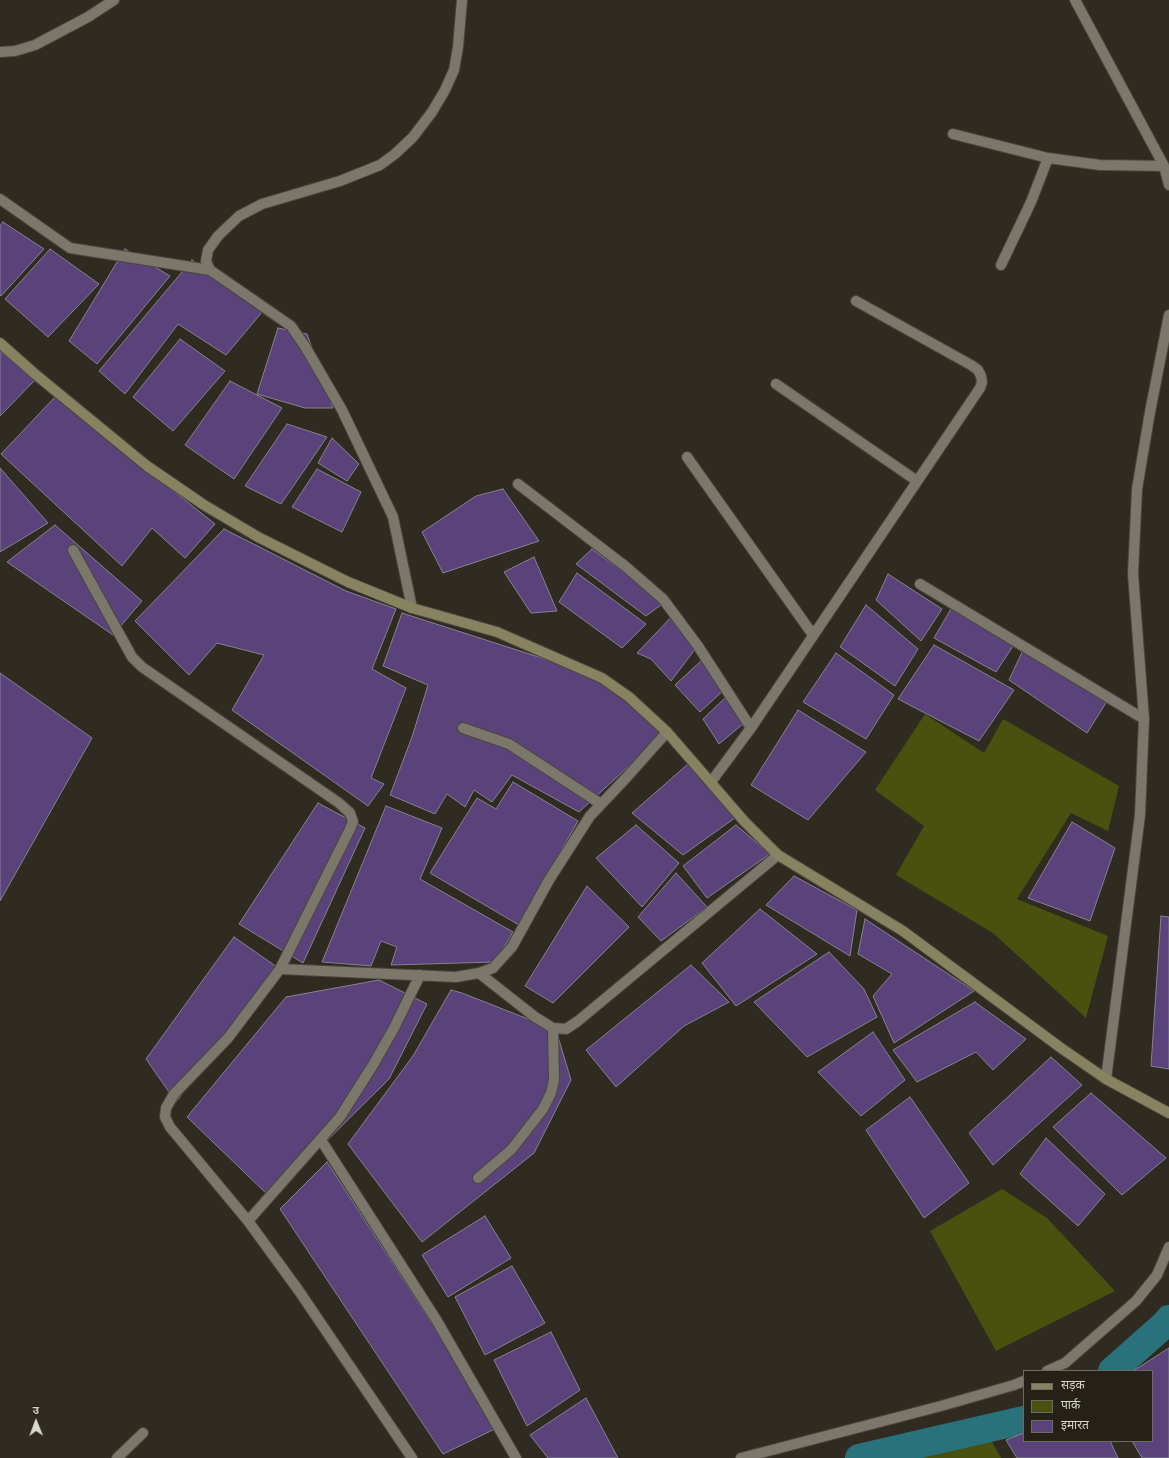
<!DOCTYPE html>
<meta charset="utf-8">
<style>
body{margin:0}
#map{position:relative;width:1169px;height:1458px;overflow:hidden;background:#302b21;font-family:"Asap Condensed","Noto Sans Devanagari",sans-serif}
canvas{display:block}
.legend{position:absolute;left:1023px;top:1370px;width:130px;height:72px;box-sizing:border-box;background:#262118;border:1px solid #6e6961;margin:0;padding:5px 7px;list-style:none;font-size:12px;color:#d9d6cf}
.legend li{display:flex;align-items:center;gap:8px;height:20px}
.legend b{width:20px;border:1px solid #6e6961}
.north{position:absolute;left:16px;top:1402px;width:40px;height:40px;-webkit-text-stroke:3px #262118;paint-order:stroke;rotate:359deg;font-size:11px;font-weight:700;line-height:16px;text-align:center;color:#d9d6cf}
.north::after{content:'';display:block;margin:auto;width:14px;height:18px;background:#d9d6cf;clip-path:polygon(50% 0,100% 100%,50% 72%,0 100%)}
</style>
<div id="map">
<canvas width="1169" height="1458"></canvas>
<ul class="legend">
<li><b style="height:5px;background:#878361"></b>सड़क</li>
<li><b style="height:11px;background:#48510e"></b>पार्क</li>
<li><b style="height:11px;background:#5a437a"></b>इमारत</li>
</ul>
<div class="north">उ</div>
</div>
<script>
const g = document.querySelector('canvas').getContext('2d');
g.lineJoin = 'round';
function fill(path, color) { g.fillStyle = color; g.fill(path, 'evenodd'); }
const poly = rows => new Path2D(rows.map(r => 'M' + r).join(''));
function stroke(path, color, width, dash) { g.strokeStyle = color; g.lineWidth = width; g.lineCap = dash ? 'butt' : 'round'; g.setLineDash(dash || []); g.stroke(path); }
fill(poly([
 [925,714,984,753,1003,719,1119,786,1108,831,1071,813,1017,899,1108,936,1086,1018,993,933,896,875,924,826,875,790],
 [1002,1189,1047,1218,1115,1291,996,1351,930,1231],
 [991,1440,1001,1458,921,1458]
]), '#48510e');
stroke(poly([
 [1112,1371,1165,1324,1169,1319],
 [859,1458,1024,1420]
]), '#29727b', 28);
const building = poly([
 [3,222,44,249,1,296,0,295,0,226,3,222],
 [50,249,99,284,48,337,5,299,50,249],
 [125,249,170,276,97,364,69,341,125,249],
 [192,260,263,311,226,355,178,324,125,394,99,371,192,260],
 [278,328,307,334,333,408,305,408,257,394,278,328],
 [180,339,225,371,173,431,133,397,180,339],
 [0,351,35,380,0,416,0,351],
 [230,381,282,408,234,479,185,445,230,381],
 [55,397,215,524,185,558,152,528,122,566,1,454,55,397],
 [287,424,327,437,281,504,245,486,287,424],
 [332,438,359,464,347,481,318,463,332,438],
 [0,468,48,523,0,552,0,468],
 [317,469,361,492,342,532,292,507,317,469],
 [503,489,539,541,443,573,422,532,476,496,503,489],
 [55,525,142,601,113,635,7,562,55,525],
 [224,529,346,591,396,609,372,669,406,688,371,778,384,784,368,806,232,710,264,655,217,643,189,675,135,621,224,529],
 [592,549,665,602,646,616,576,564,592,549],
 [534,557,557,611,531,613,504,572,534,557],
 [577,573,646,624,622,648,559,602,577,573],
 [888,574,942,609,921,641,876,600,888,574],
 [866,605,918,649,895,686,840,647,866,605],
 [951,609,1013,646,996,672,934,638,951,609],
 [677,611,696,648,671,681,651,659,637,653,677,611],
 [402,613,579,670,631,695,668,730,579,812,512,775,492,802,474,790,465,807,447,794,435,814,390,795,412,737,428,685,383,666,402,613],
 [934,645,1014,690,979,741,898,699,934,645],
 [1024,648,1109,698,1087,733,1009,680,1024,648],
 [836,653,894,695,866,739,803,702,836,653],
 [703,659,725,689,700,712,675,685,703,659],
 [0,673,92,738,0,901,0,673],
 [726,697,743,724,719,744,703,719,726,697],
 [798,710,866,752,808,820,751,785,798,710],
 [688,764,739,815,683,855,632,813,688,764],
 [513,782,578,821,519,925,430,873,477,798,496,809,513,782],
 [318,803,365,828,303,963,239,924,318,803],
 [386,806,442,828,420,879,513,932,495,962,391,965,397,947,381,941,371,966,322,962,386,806],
 [1072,822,1115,848,1090,921,1028,898,1072,822],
 [636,825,679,863,642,907,596,858,636,825],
 [736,825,770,854,707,898,683,866,736,825],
 [676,873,707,907,661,941,638,917,676,873],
 [794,876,857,910,850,956,766,905,794,876],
 [587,886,629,927,553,1003,525,986,587,886],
 [760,909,817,954,736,1006,702,963,760,909],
 [1161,916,1169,917,1169,1069,1151,1066,1161,916],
 [865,919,974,991,894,1043,873,996,892,974,858,954,865,919],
 [234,937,277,967,176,1102,146,1059,234,937],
 [829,952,864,989,877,1017,807,1057,754,1002,829,952],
 [691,965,729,1002,684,1026,616,1087,586,1050,691,965],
 [379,980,427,1004,389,1079,270,1197,187,1117,286,997,379,980],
 [451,990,462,993,556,1030,571,1080,534,1153,422,1242,348,1144,413,1056,451,990],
 [975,1002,1026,1039,993,1070,976,1052,917,1082,893,1050,975,1002],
 [873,1032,905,1080,861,1116,818,1072,873,1032],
 [1051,1057,1082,1085,993,1165,969,1133,1051,1057],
 [1091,1093,1166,1158,1122,1195,1053,1127,1091,1093],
 [910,1097,969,1183,924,1218,866,1130,910,1097],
 [1046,1138,1105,1194,1078,1226,1020,1174,1046,1138],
 [327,1162,499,1427,443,1454,280,1209,327,1162],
 [485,1216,511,1258,448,1297,422,1255,485,1216],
 [512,1266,545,1323,485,1355,455,1297,512,1266],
 [551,1332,580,1390,527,1426,494,1360,551,1332],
 [1169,1348,1169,1458,1142,1458,1132,1441,1152,1441,1152,1371,1133,1371,1169,1348],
 [586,1398,618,1458,548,1458,530,1435,586,1398],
 [1024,1433,1024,1441,1110,1441,1118,1458,1017,1458,1006,1440,1024,1433]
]);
fill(building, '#5a437a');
stroke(building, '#86828e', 1);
const lane = poly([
 [117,1458,143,1433]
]);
const street = poly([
 [1075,0,1164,166,1169,185],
 [0,52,15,51,35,45,88,17,114,0],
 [953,134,1048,158,1100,165,1164,166],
 [0,199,70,248,210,270],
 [1001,265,1031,202,1048,158],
 [776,384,917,481],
 [687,457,813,635],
 [518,484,625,566,663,599,698,646,751,728,711,782],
 [73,550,132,657,142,667,339,803,350,813,353,822,349,831,280,969,228,1038,174,1094,166,1108,165,1117,170,1127,248,1221,299,1291,412,1458],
 [920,584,1144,719],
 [412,608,393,517,342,410,306,348,291,326,210,270,206,261,208,250,218,236,239,216,262,204,340,181,380,165,395,154,413,137,432,112,445,90,454,70,458,47,462,0],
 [463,728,509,744,601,804],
 [751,728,980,388,982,382,981,376,978,370,971,365,856,301],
 [280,969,456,977,479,973,493,968,512,947,549,880,590,816,626,778,667,732],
 [479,973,535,1017,553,1028,566,1029,578,1021,778,855],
 [1106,1079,1140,815,1144,719,1133,574,1137,489,1150,412,1169,315],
 [321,1140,437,1321,516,1458],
 [478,1178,511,1150,543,1109,551,1093,554,1080,553,1028],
 [248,1221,340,1117,373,1065,394,1028,420,975],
 [1047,1371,1065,1363,1136,1301,1157,1275,1169,1247],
 [741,1458,941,1406,1014,1385,1024,1381]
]);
const secondary = poly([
 [0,343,35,374,147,466,204,505,258,537,348,582,412,608,497,632,602,678,629,697,667,732,744,821,778,855,903,931,1061,1048,1106,1079,1169,1113]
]);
stroke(lane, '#4a463d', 12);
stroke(street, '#4a463d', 12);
stroke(secondary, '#4a463d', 12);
stroke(lane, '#7c776b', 10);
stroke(street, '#7c776b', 10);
stroke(secondary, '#878361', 10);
</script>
